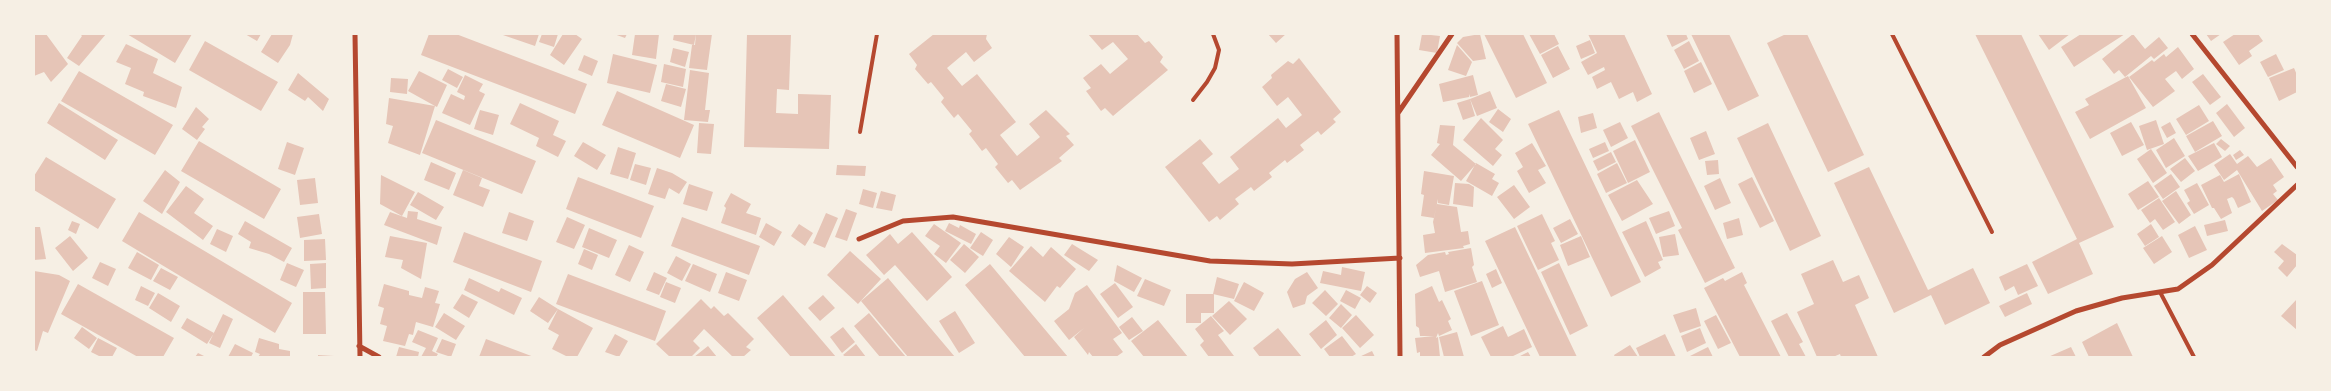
<!DOCTYPE html>
<style>
body{margin:0}
#map{position:relative;width:2331px;height:391px;overflow:hidden;background:#f6efe4;font-family:"Times New Roman",serif}
canvas{display:block}
.frame{position:absolute;inset:0;border:35px solid #f6efe4;pointer-events:none}
</style>
<div id="map">
<canvas width="2331" height="391"></canvas>
<div class="frame"></div>
</div>
<script>
const g = document.querySelector('canvas').getContext('2d');
g.lineJoin = 'round';
function fill(path, color) { g.fillStyle = color; g.fill(path, 'evenodd'); }
const poly = rows => new Path2D(rows.map(r => 'M' + r).join(''));
function stroke(path, color, width, dash) { g.strokeStyle = color; g.lineWidth = width; g.lineCap = dash ? 'butt' : 'round'; g.setLineDash(dash || []); g.stroke(path); }
fill(poly([
 [34,34,46,34,68,64,51,82,44,72,34,76],
 [80,34,106,34,79,66,67,58,82,36],
 [127,34,192,34,175,63],
 [245,34,261,34,257,41],
 [272,34,293,34,290,45,278,63,261,52],
 [429,34,456,34,587,84,575,114,421,55],
 [500,34,539,34,535,46],
 [542,34,558,34,554,47,539,42],
 [563,34,575,34,582,39,564,65,550,55],
 [614,34,627,34,625,38],
 [635,34,659,34,656,59,632,55],
 [674,34,696,34,694,45,673,40],
 [696,34,712,34,707,70,689,68,692,45,695,45],
 [747,34,791,34,789,90,777,89,776,113,798,114,798,94,831,95,829,149,744,147],
 [934,34,987,34,986,39,992,48,974,62,966,52,947,68,962,86,977,74,1016,122,1000,135,1017,156,1040,137,1029,124,1046,110,1070,134,1066,136,1074,145,1059,158,1062,161,1020,190,1012,180,1008,183,995,167,998,164,986,148,982,151,969,134,972,131,958,114,954,118,941,102,944,98,931,82,928,84,915,69,917,65,909,54],
 [1088,34,1137,34,1145,43,1149,41,1163,57,1160,62,1168,70,1113,116,1105,108,1101,111,1086,91,1091,88,1083,78,1101,64,1110,74,1128,59,1113,42,1102,50],
 [1268,34,1286,34,1276,43],
 [1422,34,1440,36,1437,53,1419,50],
 [1480,34,1486,59,1473,61,1457,43,1463,37],
 [1484,34,1523,34,1547,83,1516,98],
 [1529,34,1554,34,1559,44,1540,54],
 [1588,34,1624,34,1652,94,1637,102,1633,92,1619,99,1611,82,1597,89,1592,77,1605,70,1604,67,1588,75,1581,62,1597,53],
 [1666,34,1686,34,1688,39,1672,47],
 [1691,34,1729,34,1759,96,1728,111],
 [1786,34,1807,34,1864,155,1828,172,1767,43],
 [1975,34,2021,34,2114,227,2079,243,2093,274,2048,294,2032,262,2077,239],
 [2038,34,2070,34,2049,50],
 [2081,34,2125,34,2074,67,2061,47],
 [2133,34,2145,49,2159,37,2168,48,2154,59,2151,56,2125,77,2119,70,2114,74,2102,59],
 [2206,34,2221,34,2211,41],
 [2235,34,2258,34,2263,41,2249,51,2252,56,2239,65,2223,42],
 [1590,40,1595,53,1581,59,1576,46],
 [205,41,278,82,261,111,189,70],
 [1689,41,1699,61,1684,69,1674,50],
 [126,44,158,59,153,73,182,87,176,108,143,96,144,92,125,84,131,68,116,62],
 [1457,45,1472,62,1466,76,1448,70],
 [1558,46,1570,69,1553,78,1541,55],
 [2178,47,2194,69,2182,79,2176,71,2165,79,2175,91,2153,107,2129,77,2152,60,2154,62,2164,54,2166,57],
 [673,48,689,52,685,67,670,62],
 [613,54,657,65,650,93,607,83],
 [2276,54,2284,70,2268,77,2260,62],
 [584,55,598,61,592,76,578,70],
 [1299,58,1341,112,1333,119,1336,122,1321,135,1318,131,1300,145,1304,150,1287,163,1285,160,1269,173,1272,177,1254,191,1251,187,1235,199,1239,204,1220,220,1217,216,1209,222,1165,167,1200,139,1213,154,1202,163,1219,184,1239,169,1230,157,1278,118,1286,128,1302,115,1288,97,1277,106,1262,87,1272,78,1271,75,1288,61,1293,64],
 [1701,62,1712,84,1694,93,1684,71],
 [664,64,686,69,683,87,661,82],
 [2294,68,2297,75,2297,92,2279,101,2269,78],
 [448,69,463,77,457,88,442,80],
 [690,70,709,73,705,110,710,110,708,122,684,120],
 [79,71,173,125,155,155,61,101],
 [419,71,447,85,437,107,435,106,420,155,388,143,393,126,386,124,389,98,435,106,408,91],
 [298,73,329,99,323,111,308,97,305,101,288,90],
 [2203,74,2221,97,2210,105,2192,82],
 [465,75,483,84,479,91,485,94,470,125,442,113,451,94,464,100,465,96,457,92],
 [1473,75,1478,95,1470,97,1469,94,1469,97,1443,102,1439,84],
 [2128,76,2146,108,2090,139,2075,112,2089,105,2085,99],
 [391,78,408,79,407,94,390,92],
 [666,84,686,89,681,107,661,101],
 [617,91,694,125,680,158,602,125],
 [1490,91,1497,108,1477,116,1470,99],
 [1470,99,1475,116,1463,120,1457,103],
 [59,103,118,140,105,160,47,123],
 [520,103,559,121,553,135,566,141,558,157,536,146,539,138,510,124],
 [2227,104,2245,128,2234,137,2216,113],
 [2199,105,2209,121,2186,135,2176,119],
 [196,107,209,119,202,127,205,129,197,140,182,129],
 [1498,109,1511,119,1503,132,1489,122],
 [480,110,499,115,493,135,474,129],
 [1559,110,1641,282,1611,297,1528,124],
 [1659,112,1735,268,1705,283,1678,230,1682,228,1631,126],
 [1593,113,1597,128,1581,133,1578,117],
 [1481,118,1503,140,1495,149,1502,155,1493,166,1463,140],
 [436,120,536,161,522,194,422,153],
 [2156,120,2164,144,2147,150,2139,126],
 [2213,121,2222,136,2195,152,2186,136],
 [1620,122,1628,138,1611,147,1603,130],
 [2131,122,2144,145,2122,156,2110,133],
 [2170,122,2176,133,2167,138,2161,127],
 [699,123,714,124,711,154,697,153],
 [1768,123,1821,236,1790,251,1737,138],
 [1440,125,1455,126,1453,145,1476,164,1461,181,1431,155,1440,144,1437,143],
 [1706,131,1715,154,1699,160,1690,138],
 [2174,138,2185,156,2166,168,2156,150],
 [2221,139,2230,146,2225,151,2216,144],
 [1635,140,1650,172,1628,183,1613,151],
 [199,141,281,189,264,219,181,171],
 [287,142,304,148,295,175,278,169],
 [583,142,606,155,597,170,574,156],
 [1605,142,1609,151,1593,158,1589,149],
 [1532,143,1546,166,1538,170,1546,183,1529,193,1517,171,1523,167,1515,153],
 [2214,143,2222,157,2198,171,2188,156],
 [618,147,636,153,628,179,610,174],
 [2151,149,2167,173,2153,183,2137,159],
 [2240,150,2244,155,2236,160,2233,155],
 [1611,152,1616,162,1598,171,1593,161],
 [2230,154,2237,164,2248,156,2257,167,2271,158,2284,177,2273,185,2277,191,2273,194,2278,200,2262,211,2237,170,2224,180,2214,165],
 [46,157,116,199,98,229,34,190,34,176],
 [2185,158,2195,171,2181,182,2170,169],
 [1718,160,1719,174,1707,175,1705,161],
 [431,162,456,173,449,190,424,180],
 [1476,163,1495,174,1492,179,1499,183,1492,196,1466,181],
 [1617,163,1627,183,1606,193,1597,174],
 [635,164,651,168,646,185,630,180],
 [837,165,866,166,865,176,836,175],
 [1869,167,1928,290,1973,268,1990,303,1945,325,1931,295,1894,313,1834,183],
 [657,168,672,173,687,182,679,194,669,188,665,199,648,194],
 [165,170,180,182,162,214,143,201],
 [463,170,482,178,479,186,490,190,483,207,453,195],
 [1424,171,1454,176,1449,205,1438,203,1438,199,1434,218,1421,216,1424,195,1421,194],
 [2171,174,2180,187,2163,199,2154,186],
 [2239,174,2251,202,2238,208,2234,199,2232,197,2227,199,2232,213,2221,219,2214,208,2212,208,2201,185,2220,175,2224,182],
 [381,175,415,192,402,216,380,204],
 [578,177,654,206,641,238,566,209],
 [1752,177,1774,221,1760,228,1738,184],
 [315,178,318,203,300,205,297,180],
 [1720,178,1731,203,1715,210,1704,186],
 [1637,180,1653,204,1622,221,1608,195],
 [2148,181,2159,197,2138,210,2128,194],
 [1455,183,1469,184,1474,187,1473,207,1453,204],
 [2197,183,2209,205,2194,214,2187,203,2190,201,2184,190],
 [689,184,713,192,707,211,683,204],
 [1514,185,1530,207,1514,219,1497,197],
 [186,186,204,199,194,213,213,226,203,240,166,212],
 [863,189,877,193,873,208,859,204],
 [881,191,896,195,892,211,876,208],
 [2176,191,2191,215,2179,224,2162,201],
 [418,192,444,207,436,220,410,205],
 [731,193,751,204,746,213,761,218,756,235,721,223,726,208,724,206],
 [2159,198,2175,222,2163,230,2155,219,2150,223,2141,210],
 [1437,204,1457,207,1461,232,1468,231,1470,244,1463,246,1464,248,1425,253,1423,235,1435,233,1433,222],
 [846,209,857,213,847,241,835,237],
 [408,211,418,212,417,219,442,227,437,245,384,225,390,212,407,218],
 [1669,211,1675,226,1656,234,1649,218],
 [139,212,292,303,275,333,122,241],
 [509,212,534,221,527,241,502,233],
 [826,213,838,218,825,248,813,243],
 [319,214,322,234,300,238,297,217],
 [1542,214,1555,241,1551,243,1559,260,1538,270,1517,226],
 [567,217,585,225,574,249,556,242],
 [682,217,760,246,749,275,671,246],
 [1739,218,1743,235,1727,239,1723,223],
 [1570,219,1578,234,1561,243,1553,228],
 [2225,220,2228,231,2207,236,2204,225],
 [72,221,80,224,76,234,68,230],
 [245,221,292,248,284,262,269,254,249,248,251,242,238,234],
 [1646,221,1663,260,1658,262,1661,268,1645,277,1622,232],
 [766,223,782,232,774,246,759,237],
 [949,223,959,228,960,225,976,234,971,244,945,231],
 [799,224,813,233,805,246,791,236],
 [934,224,961,243,946,263,934,254,940,246,925,236],
 [2151,224,2159,237,2145,246,2137,234],
 [2195,226,2207,250,2189,258,2178,235],
 [34,227,40,227,46,259,34,260],
 [1515,227,1577,357,1540,357,1485,241],
 [589,228,617,240,609,258,582,247],
 [217,229,233,236,226,252,210,244],
 [464,232,542,261,531,292,453,262],
 [912,232,952,277,927,301,895,265,884,275,866,255,890,234,898,244],
 [981,232,993,240,983,256,970,248],
 [1675,234,1679,255,1663,257,1659,237],
 [70,236,88,258,73,271,55,248],
 [390,236,427,243,421,279,401,268,403,260,385,257],
 [1581,236,1590,257,1568,266,1560,245],
 [2162,236,2172,252,2154,264,2143,248],
 [1009,237,1024,247,1011,267,996,254],
 [325,239,326,260,304,261,304,240],
 [964,244,979,257,965,273,950,260],
 [1072,244,1098,260,1089,271,1064,255],
 [2282,244,2297,255,2297,265,2287,277,2278,268,2284,261,2274,252],
 [629,245,644,252,630,282,615,275],
 [1031,246,1043,257,1051,247,1076,269,1060,288,1057,286,1045,302,1009,271],
 [1471,248,1474,265,1472,267,1477,282,1445,292,1439,271,1420,277,1416,265,1428,255,1445,252,1446,255,1449,254,1448,252],
 [584,249,598,255,592,270,578,264],
 [850,251,881,279,858,304,827,275],
 [137,252,159,265,151,280,128,268],
 [676,256,691,264,682,281,667,273],
 [1833,260,1843,282,1859,275,1869,298,1855,305,1878,357,1841,357,1840,354,1833,357,1817,357,1797,312,1814,304,1801,274],
 [100,262,116,269,108,286,92,278],
 [287,263,304,270,296,287,280,280],
 [326,263,326,288,311,289,310,264],
 [1559,263,1588,326,1570,335,1541,272],
 [693,264,717,274,710,292,685,281],
 [990,264,1068,357,1025,357,965,285],
 [2027,264,2038,286,2018,295,2014,286,2005,291,1999,277],
 [1117,265,1142,278,1134,292,1114,281],
 [1342,267,1365,272,1361,291,1320,283,1323,271,1341,275],
 [161,268,178,277,170,290,153,281],
 [1496,269,1502,283,1492,288,1486,274],
 [34,271,59,275,70,281,48,333,43,331,37,351,34,350],
 [654,272,667,278,659,295,646,290],
 [726,272,747,280,739,301,718,293],
 [1307,272,1318,288,1307,296,1305,304,1293,308,1287,292,1295,279],
 [1742,272,1747,283,1744,285,1781,357,1740,357,1704,288,1723,278,1725,281],
 [568,274,666,311,655,341,556,304],
 [1217,277,1239,284,1234,299,1213,294],
 [469,278,499,292,501,288,522,298,514,315,464,290],
 [888,278,955,357,908,357,861,301],
 [1145,279,1171,290,1164,306,1137,296],
 [1482,281,1499,325,1471,336,1454,291],
 [666,282,681,288,675,303,660,297],
 [1244,282,1264,293,1254,311,1234,301],
 [1115,283,1133,307,1118,318,1100,294],
 [78,284,174,338,163,357,138,357,61,314],
 [384,284,409,291,409,295,422,298,425,287,439,291,435,303,440,304,433,327,416,322,413,335,409,334,405,346,383,341,387,326,380,324,384,308,378,306],
 [1087,285,1122,333,1113,339,1123,352,1116,357,1093,357,1089,352,1088,355,1074,337,1084,328,1069,340,1054,321,1069,309,1075,293],
 [141,286,155,293,148,306,135,300],
 [1367,286,1377,293,1370,303,1360,295],
 [1432,286,1439,302,1442,300,1451,319,1448,321,1452,330,1439,336,1438,333,1436,338,1438,337,1440,357,1420,357,1420,352,1417,353,1415,338,1434,336,1420,336,1419,328,1416,326,1415,294],
 [1325,290,1338,304,1326,316,1312,303],
 [1346,290,1361,298,1355,309,1340,301],
 [303,292,325,292,326,334,303,334],
 [158,293,180,306,171,322,149,308],
 [2027,293,2032,304,2005,317,1999,306],
 [462,294,478,302,469,318,453,308],
 [1186,294,1214,294,1214,313,1201,313,1201,323,1186,323],
 [783,295,836,357,791,357,757,318],
 [823,295,835,308,820,321,808,308],
 [539,297,558,309,548,323,530,311],
 [701,299,711,309,714,306,724,316,728,313,754,339,746,347,751,350,743,357,733,357,704,329,693,341,700,348,691,357,670,357,656,344],
 [2297,299,2297,330,2281,316],
 [1229,301,1247,319,1230,335,1212,316],
 [1341,304,1352,315,1341,328,1329,318],
 [1696,308,1701,326,1680,333,1673,315],
 [558,309,593,328,577,357,568,357,552,349,559,335,548,329],
 [955,311,975,343,959,353,939,321],
 [444,313,465,326,456,340,435,327],
 [869,313,906,357,880,357,854,326],
 [1787,313,1803,342,1799,344,1806,357,1789,357,1771,321],
 [223,314,233,319,220,348,209,343],
 [1356,315,1374,335,1360,348,1342,328],
 [1716,315,1731,343,1718,349,1704,321],
 [1211,316,1224,331,1218,335,1234,356,1232,357,1209,357,1200,345,1204,341,1195,329],
 [1132,317,1143,331,1129,340,1119,327],
 [187,318,214,333,207,344,181,328],
 [1158,320,1188,357,1144,357,1131,341],
 [1326,320,1337,335,1321,349,1309,334],
 [2117,323,2133,357,2089,357,2082,342],
 [1503,326,1508,337,1524,329,1532,347,1511,357,1491,357,1481,337],
 [82,327,97,338,89,349,74,338],
 [843,327,855,342,842,353,830,337],
 [1278,328,1302,357,1260,357,1253,348],
 [1700,328,1706,343,1687,352,1681,336],
 [418,330,438,338,432,351,438,354,436,357,421,357,426,348,412,342],
 [1457,332,1464,357,1444,357,1439,337],
 [615,334,628,341,619,357,605,352],
 [1665,334,1676,357,1640,357,1636,348],
 [1342,336,1356,354,1351,357,1330,357,1324,349],
 [98,338,117,348,112,357,101,357,91,352],
 [259,338,279,344,279,349,290,351,290,357,258,357,260,354,255,352],
 [442,339,456,344,451,357,436,352],
 [486,339,534,357,479,357],
 [235,344,253,353,251,357,228,357],
 [856,344,866,357,846,357,843,355],
 [1630,345,1638,357,1615,357,1614,355],
 [708,346,717,357,694,357],
 [399,347,419,352,418,357,396,357],
 [1708,347,1713,357,1688,357],
 [2071,347,2076,357,2048,357],
 [1372,351,1375,357,1359,357],
 [1528,352,1531,357,1518,357],
 [198,353,206,357,195,357],
 [318,355,334,356,334,357,318,357]
]), '#e6c5b7');
stroke(poly([
 [1892,34,1992,232],
 [1193,100,1207,82,1215,68,1219,50,1213,34],
 [860,132,877,34],
 [2160,292,2194,357]
]), '#b5482f', 4);
stroke(poly([
 [355,34,360,357],
 [1397,34,1400,357],
 [2192,34,2297,167],
 [1398,113,1452,34],
 [859,239,903,221,953,217,1210,261,1292,264,1400,258],
 [359,346,379,357],
 [1984,357,2000,345,2076,311,2122,298,2178,289,2212,265,2297,185]
]), '#b5482f', 5);
</script>
